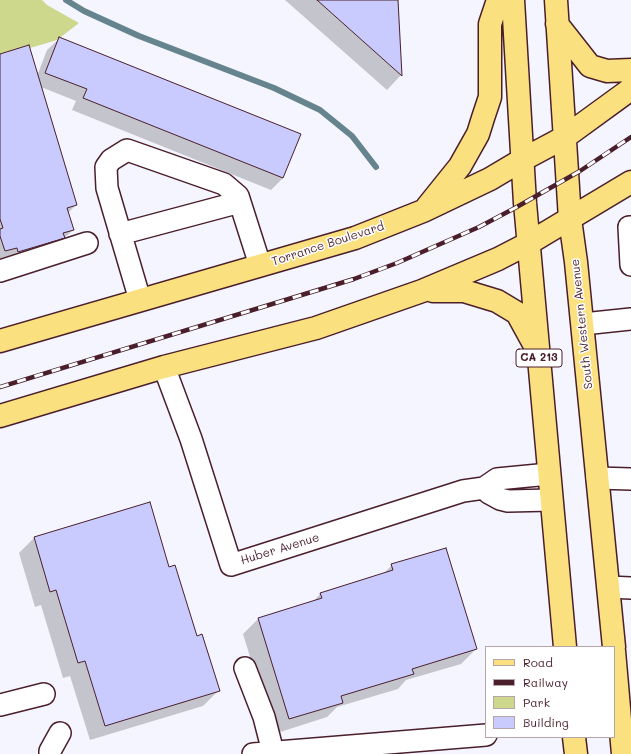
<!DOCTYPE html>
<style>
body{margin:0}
#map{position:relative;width:631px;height:754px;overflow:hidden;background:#f4f5ff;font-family:Mali,sans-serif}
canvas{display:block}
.legend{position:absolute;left:485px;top:646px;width:130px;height:92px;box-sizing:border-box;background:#fff;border:1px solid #b7a5aa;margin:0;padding:5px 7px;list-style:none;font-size:12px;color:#4a1f2b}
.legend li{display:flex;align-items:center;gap:8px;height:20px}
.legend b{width:20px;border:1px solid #b7a5aa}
</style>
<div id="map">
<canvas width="631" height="754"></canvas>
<ul class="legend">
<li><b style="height:5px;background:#fbe080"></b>Road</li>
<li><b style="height:5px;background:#4a1f2b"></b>Railway</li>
<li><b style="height:11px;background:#cdd88c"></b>Park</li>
<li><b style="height:11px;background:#c9cbfe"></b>Building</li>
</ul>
</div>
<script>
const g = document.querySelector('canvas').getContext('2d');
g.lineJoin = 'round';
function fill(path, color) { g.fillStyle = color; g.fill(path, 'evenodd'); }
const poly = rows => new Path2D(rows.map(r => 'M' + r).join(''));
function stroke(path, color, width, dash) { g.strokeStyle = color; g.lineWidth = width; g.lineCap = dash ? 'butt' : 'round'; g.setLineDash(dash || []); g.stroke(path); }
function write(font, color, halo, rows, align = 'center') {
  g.font = font + ' Mali,sans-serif'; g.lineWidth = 3; g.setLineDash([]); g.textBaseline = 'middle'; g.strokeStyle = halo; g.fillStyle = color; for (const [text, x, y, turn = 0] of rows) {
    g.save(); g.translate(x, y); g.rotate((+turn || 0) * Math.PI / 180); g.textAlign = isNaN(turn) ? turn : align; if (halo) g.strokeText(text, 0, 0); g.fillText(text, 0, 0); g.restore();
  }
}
fill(poly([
 [0,0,42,0,47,5,79,23,57,40,0,57]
]), '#cdd88c');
fill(poly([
 [285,0,397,0,401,75,387,90],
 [59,39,283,178,271,190,72,110,76,101,41,87,76,205,68,213,73,230,61,241,0,261,0,55,37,76,47,50],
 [149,503,169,568,218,691,203,706,90,740,70,676,63,678,41,605,35,607,19,553,34,538],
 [392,565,476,649,461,664,406,680,398,689,337,707,327,717,274,734,243,634,258,619,312,603,321,593,382,575]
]), '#0003');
stroke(poly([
 [66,0,84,11,139,36,274,88,320,110,352,136,376,167]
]), '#65848d', 6);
const building = poly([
 [317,0,398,0,402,76,317,0],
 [59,37,301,134,283,178,83,98,87,89,45,73,59,37],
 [29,45,77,205,67,208,74,230,63,233,65,238,18,252,17,248,5,251,0,236,0,229,3,228,0,219,0,54,29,45],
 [150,502,169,567,175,565,197,636,202,634,220,691,105,726,85,661,78,663,56,590,50,592,34,537,150,502],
 [446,548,477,649,412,669,414,674,341,696,343,703,289,719,258,618,322,598,320,593,393,570,391,564,446,548]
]);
fill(building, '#c9cbfe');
stroke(building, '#4a1f2b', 1);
const minor = poly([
 [631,227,629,227,631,265],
 [120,234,240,202],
 [0,271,87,243],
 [140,300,107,188,106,167,111,160,127,150,224,184,238,196,260,265],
 [583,324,631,319],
 [164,367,191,439,231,565,463,491,484,488,497,479,549,474],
 [597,478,631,479],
 [484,488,489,493,500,499,508,501,551,500],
 [608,587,631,588],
 [245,668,264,717,273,752],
 [0,705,44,694],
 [50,754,50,751,60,733],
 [253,754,486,735]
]);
const major = poly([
 [513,0,525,203,565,647],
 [556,0,570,219,576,262,614,647],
 [557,24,590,66,607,71,631,70],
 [427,207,460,166,478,134,483,118,490,97,490,24,498,0],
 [433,291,464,291,497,301,517,313,534,344],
 [0,341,355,238,423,211,490,179,522,160,565,137,631,89],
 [0,416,164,367,316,328,422,291,498,259,529,243,631,182],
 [614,651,623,754],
 [574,737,576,754]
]);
stroke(minor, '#4a1f2b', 24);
stroke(major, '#4a1f2b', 25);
stroke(minor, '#fff', 21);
stroke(major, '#fbe080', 22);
const rail = poly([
 [0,387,354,279,397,263,479,227,515,208,580,171,631,137]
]);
stroke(rail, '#4a1f2b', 4.5);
stroke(rail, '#fff', 3, [9]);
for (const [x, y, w] of [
 [539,358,46]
]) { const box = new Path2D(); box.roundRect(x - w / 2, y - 9, w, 18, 3); g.fillStyle = '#fff'; g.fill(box); stroke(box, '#4a1f2b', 1); }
write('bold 11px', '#4a1f2b', null, [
 ["CA 213",539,358]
]);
write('12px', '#4a1f2b', '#fff', [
 ["Torrance Boulevard",328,244,-18],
 ["South Western Avenue",582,324,-96],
 ["Huber Avenue",280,549,-17]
]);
</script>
